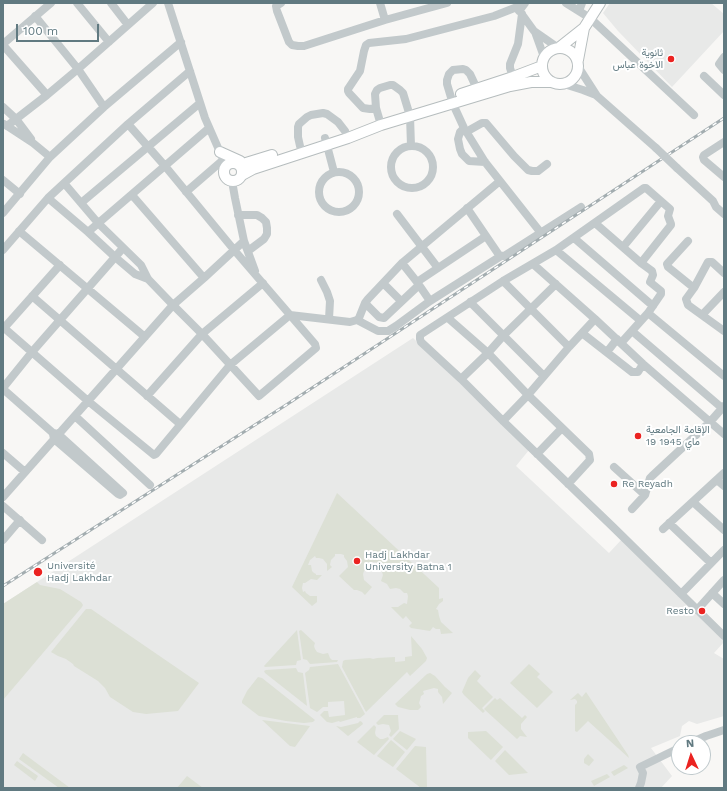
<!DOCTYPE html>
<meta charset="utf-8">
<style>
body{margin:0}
#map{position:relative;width:727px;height:791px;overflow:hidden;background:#f8f7f5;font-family:"Work Sans",sans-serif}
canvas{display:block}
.frame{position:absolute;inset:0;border:4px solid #617a81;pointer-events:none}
.north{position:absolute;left:671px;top:735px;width:40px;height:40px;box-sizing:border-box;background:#fff;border:1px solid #c0cacd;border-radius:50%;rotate:356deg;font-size:11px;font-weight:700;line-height:16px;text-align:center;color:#617a81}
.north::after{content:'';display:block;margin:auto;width:14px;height:18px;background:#eb2321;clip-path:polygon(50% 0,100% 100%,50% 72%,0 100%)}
.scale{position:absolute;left:16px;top:24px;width:83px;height:18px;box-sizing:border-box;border:2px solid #617a81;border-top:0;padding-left:5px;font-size:12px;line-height:14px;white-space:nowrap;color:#617a81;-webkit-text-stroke:3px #fff;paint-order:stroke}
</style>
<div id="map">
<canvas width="727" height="791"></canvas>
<div class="frame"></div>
<div class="north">N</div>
<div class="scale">100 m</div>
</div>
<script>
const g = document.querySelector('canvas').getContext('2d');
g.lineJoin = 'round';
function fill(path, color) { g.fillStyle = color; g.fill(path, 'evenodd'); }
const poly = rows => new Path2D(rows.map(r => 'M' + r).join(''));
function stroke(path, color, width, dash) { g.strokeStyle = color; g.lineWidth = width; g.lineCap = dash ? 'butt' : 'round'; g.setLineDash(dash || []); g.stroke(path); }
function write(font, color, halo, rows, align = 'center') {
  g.font = font + ' "Work Sans",Vazirmatn,sans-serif'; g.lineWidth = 4; g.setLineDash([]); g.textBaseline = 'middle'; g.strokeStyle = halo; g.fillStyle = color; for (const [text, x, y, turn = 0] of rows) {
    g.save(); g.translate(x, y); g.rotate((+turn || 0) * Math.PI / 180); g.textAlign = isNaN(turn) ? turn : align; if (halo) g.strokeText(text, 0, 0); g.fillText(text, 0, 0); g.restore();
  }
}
fill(poly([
 [610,3,711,3,724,14,724,31,672,87,618,31,603,13],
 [413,338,529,450,516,466,609,553,622,539,724,637,724,642,714,653,724,659,724,716,697,724,689,721,682,726,680,736,651,748,672,776,661,788,3,788,3,604]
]), '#e8e9e8');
fill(poly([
 [337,493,439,588,439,599,443,598,443,601,439,604,436,609,438,610,439,616,441,622,453,633,441,634,440,629,436,629,433,627,430,631,411,628,409,626,412,623,406,616,403,619,391,607,398,607,404,603,407,604,408,596,407,593,404,593,400,589,396,588,390,589,387,584,381,581,383,575,382,572,378,567,379,563,375,562,367,563,368,566,364,571,363,574,364,580,372,587,365,595,362,592,357,590,354,590,339,576,348,567,347,561,344,557,344,555,341,554,335,554,335,556,331,560,330,565,332,567,327,571,327,564,323,559,319,558,316,558,315,556,310,560,308,565,311,565,312,571,314,573,316,574,316,575,322,575,317,580,311,579,305,583,303,583,302,588,303,592,305,591,306,593,310,596,317,596,317,602,312,606,292,587],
 [37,582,40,585,60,589,81,602,83,605,82,607,3,700,3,604],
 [86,609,91,609,199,683,178,711,146,714,133,712,110,697,105,688,98,681,74,666,73,664,66,659,58,656,51,652],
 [297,630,301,660,297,661,296,665,265,667,264,666],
 [301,630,315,643,314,646,315,649,317,652,323,654,328,653,330,658,332,660,338,660,337,662,310,664,307,660,303,659,299,631],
 [411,636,422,649,427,658,426,661,410,676,407,672,366,712,342,667,343,661,345,660,370,658,373,659,377,658,395,657,395,662,405,661,405,657,412,656],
 [338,664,365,714,360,718,357,718,357,717,340,722,339,721,332,723,327,722,320,715,324,711,328,711,329,717,345,715,344,701,328,702,328,707,323,707,317,712,310,708,305,673,309,670,310,667],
 [529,664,540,674,537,677,553,692,537,708,510,683],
 [296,668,298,672,303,673,307,706,265,673,264,671,266,670],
 [475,670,481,676,477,681,493,697,482,708,485,711,483,713,464,695,462,692,468,678],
 [430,673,435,676,445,687,452,693,443,704,442,697,438,692,438,689,434,688,423,691,424,694,421,696,420,700,419,703,421,707,418,710,410,710,398,707,395,704,427,674],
 [258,677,262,678,315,720,313,722,304,723,286,721,259,716,242,703,242,701,247,691],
 [586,692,628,755,629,758,588,721,577,732,575,731,575,705,577,703,577,701,575,699,570,700,578,693,582,697],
 [495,698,497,700,500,698,522,718,525,715,527,717,521,724,521,729,527,737,520,736,517,739,484,709],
 [384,715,398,715,399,729,391,737,389,735,391,731,389,725,383,724,378,725,376,723],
 [262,720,310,726,295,747,290,746],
 [360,721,362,722,363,724,348,736,336,726,341,727,358,723],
 [374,725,376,727,375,733,376,736,380,739,383,739,388,737,389,739,374,755,357,742],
 [400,731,416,739,407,750,393,739],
 [486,731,503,747,491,760,468,738,468,732],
 [391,740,405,752,393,767,377,756],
 [415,746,426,747,427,788,421,788,396,769],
 [505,750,528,773,509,775,495,761],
 [23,753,70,788,59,788,19,759],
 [588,754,594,760,589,766,584,763,584,759],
 [17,761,38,776,35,781,14,765],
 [624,765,628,768,614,776,611,772],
 [607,774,610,777,594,786,591,781],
 [187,776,203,788,177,788]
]), '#dce0d5');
const major = poly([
 [560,47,584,28,600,3],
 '542 66a18 18 0 1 1 36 0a18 18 0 1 1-36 0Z',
 [578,60,584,28],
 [461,94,513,77,542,66],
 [220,152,240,161],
 '224 172a9 9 0 1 1 18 0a9 9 0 1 1-18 0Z',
 [238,164,246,163,272,155],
 [242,175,253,169,348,138,381,125,510,86,531,82,552,82]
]);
stroke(major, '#b6bdbe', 12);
stroke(poly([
 [77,3,109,42],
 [111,3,128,25],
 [168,3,205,118,226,166],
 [281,3,276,6,277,11,289,42,292,45,298,46,304,46,385,20,447,3],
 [380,3,385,20],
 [566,3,590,18,694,115],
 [519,11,525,3],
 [579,11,582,3],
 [521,13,534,31,557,47],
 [35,16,78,69,104,107],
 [535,32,544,57],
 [3,44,51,3],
 [3,45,47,95],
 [724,57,719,64,724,70],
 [579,68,597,96,656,148],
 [704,76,724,95],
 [513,77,510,68,510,64,518,44,522,14],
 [564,84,583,90,596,95],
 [477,89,470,74,466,70,463,69,453,70,449,74,447,80,447,84,453,104,464,128,485,162,541,233],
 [3,107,16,119,31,139],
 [376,108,370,109,363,108,349,93,348,91,348,89,360,71,364,51,366,45,369,43,406,39,494,16,517,7],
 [4,124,33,143,50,157],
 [381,125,376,108,375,94,377,90,380,88,390,85,393,85,400,90,403,93,410,116,411,146],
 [7,126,47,95,78,69,153,3],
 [464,128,460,132,458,139,460,149,462,154,469,161,485,162],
 [466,132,482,123,486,123,514,156,528,170,532,171,538,171,547,164],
 [325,138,334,172],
 [724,142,704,155,703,157,704,160,724,177],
 [300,146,298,137,298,127,299,124,307,117,311,115,323,113,327,114,338,122,345,131],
 '391 167a21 21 0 1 1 42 0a21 21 0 1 1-42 0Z',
 [677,168,713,201,716,207,724,214],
 '319 192a20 20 0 1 1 40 0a20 20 0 1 1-40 0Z',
 [3,180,20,194],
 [232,181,235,198,244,241,255,271],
 [64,183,98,223,141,265,148,279,173,305,202,334,259,396,316,348,315,344,235,251,165,166,128,124],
 [186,192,223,160],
 [132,195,204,278],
 [48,198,88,232,115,257,135,274,148,279],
 [81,203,200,103],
 [467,208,499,255,504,256,581,207],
 [3,213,50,157,104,107,181,42],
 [397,214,438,268],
 [238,215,257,215,262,218,266,222,267,228,267,234,264,239,248,251],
 [595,223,641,263,652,271,653,275,650,282,661,291,661,294,648,313,621,343],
 [19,231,145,337],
 [88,232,209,128],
 [574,238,653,306],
 [688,241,667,264,668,267,694,288,708,262,712,262,724,273],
 [623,247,661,201],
 [3,250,48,198,128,124,190,71],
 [556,250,641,321],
 [402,263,417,282,430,301],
 [641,263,671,225,671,224,668,216,670,209,646,188,644,188,556,250,503,281,420,335,420,339,421,342,461,379,503,421,613,527,724,636],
 [533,264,595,319,643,364,724,434],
 [321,280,327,292,330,301,329,319],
 [503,281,569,347],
 [417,282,486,236],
 [383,283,401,301],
 [694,288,686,299,688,305,724,331],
 [32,296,180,424],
 [470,302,544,376],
 [365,303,379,317,384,318,419,285],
 [648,313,724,376],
 [702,315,724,292],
 [448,318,488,353,528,395,589,454,590,460,568,484],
 [357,320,378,331,388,331,396,326,430,301,501,256],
 [3,327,88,401,154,455,156,454,230,365,290,315,350,322,357,320,359,318,365,303,368,299,402,263,500,181],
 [4,328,60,265],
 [632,331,722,408],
 [582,333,632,372,638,372,643,364],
 [607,352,617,339],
 [461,379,488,353,503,336,556,284],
 [3,388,32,352,123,248],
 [3,389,53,433,58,434,123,493,120,495,118,494,54,439,53,434],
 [147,396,202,334,263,283],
 [75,416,150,485],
 [503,421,528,395,569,347,595,319],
 [3,453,25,472],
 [537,454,562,428],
 [614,467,645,495],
 [717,480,724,486],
 [3,497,173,305,204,278,244,241],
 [693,502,724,530],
 [3,506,42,540],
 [632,509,645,495,650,478,652,476,710,422,724,406],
 [669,523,711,563],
 [663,529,724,473],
 [3,540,20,520],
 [712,593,724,604],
 [681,594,724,550],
 [697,610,724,580],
 [690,743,706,736,724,730],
 [639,788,641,783,643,773,640,767,679,748]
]), '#c2c9cb', 8);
stroke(major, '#fff', 10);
const rail = poly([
 [3,586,286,405,724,118]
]);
stroke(rail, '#a3adb0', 3);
stroke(rail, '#fff', 1.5, [4.5]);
stroke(poly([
 [656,148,677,168]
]), '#c2c9cb', 8);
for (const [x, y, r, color] of [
 [671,59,4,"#eb2321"],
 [638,436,4,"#eb2321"],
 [614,484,4,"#eb2321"],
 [357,561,4,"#eb2321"],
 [38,572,5,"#eb2321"],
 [702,611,4,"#eb2321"]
]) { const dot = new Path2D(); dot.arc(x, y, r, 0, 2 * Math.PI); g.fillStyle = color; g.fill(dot); stroke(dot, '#fff', 1.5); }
write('10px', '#617a81', '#fff', [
 ["ثانوية",663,53,"right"],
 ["الاخوة عباس",663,65,"right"],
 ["الإقامة الجامعية",646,430],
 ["19 ماي 1945",646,442],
 ["Re Reyadh",622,484],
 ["Hadj Lakhdar",365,555],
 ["University Batna 1",365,567],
 ["Université",47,566],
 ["Hadj Lakhdar",47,578],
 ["Resto",694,611,"right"]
], 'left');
</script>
